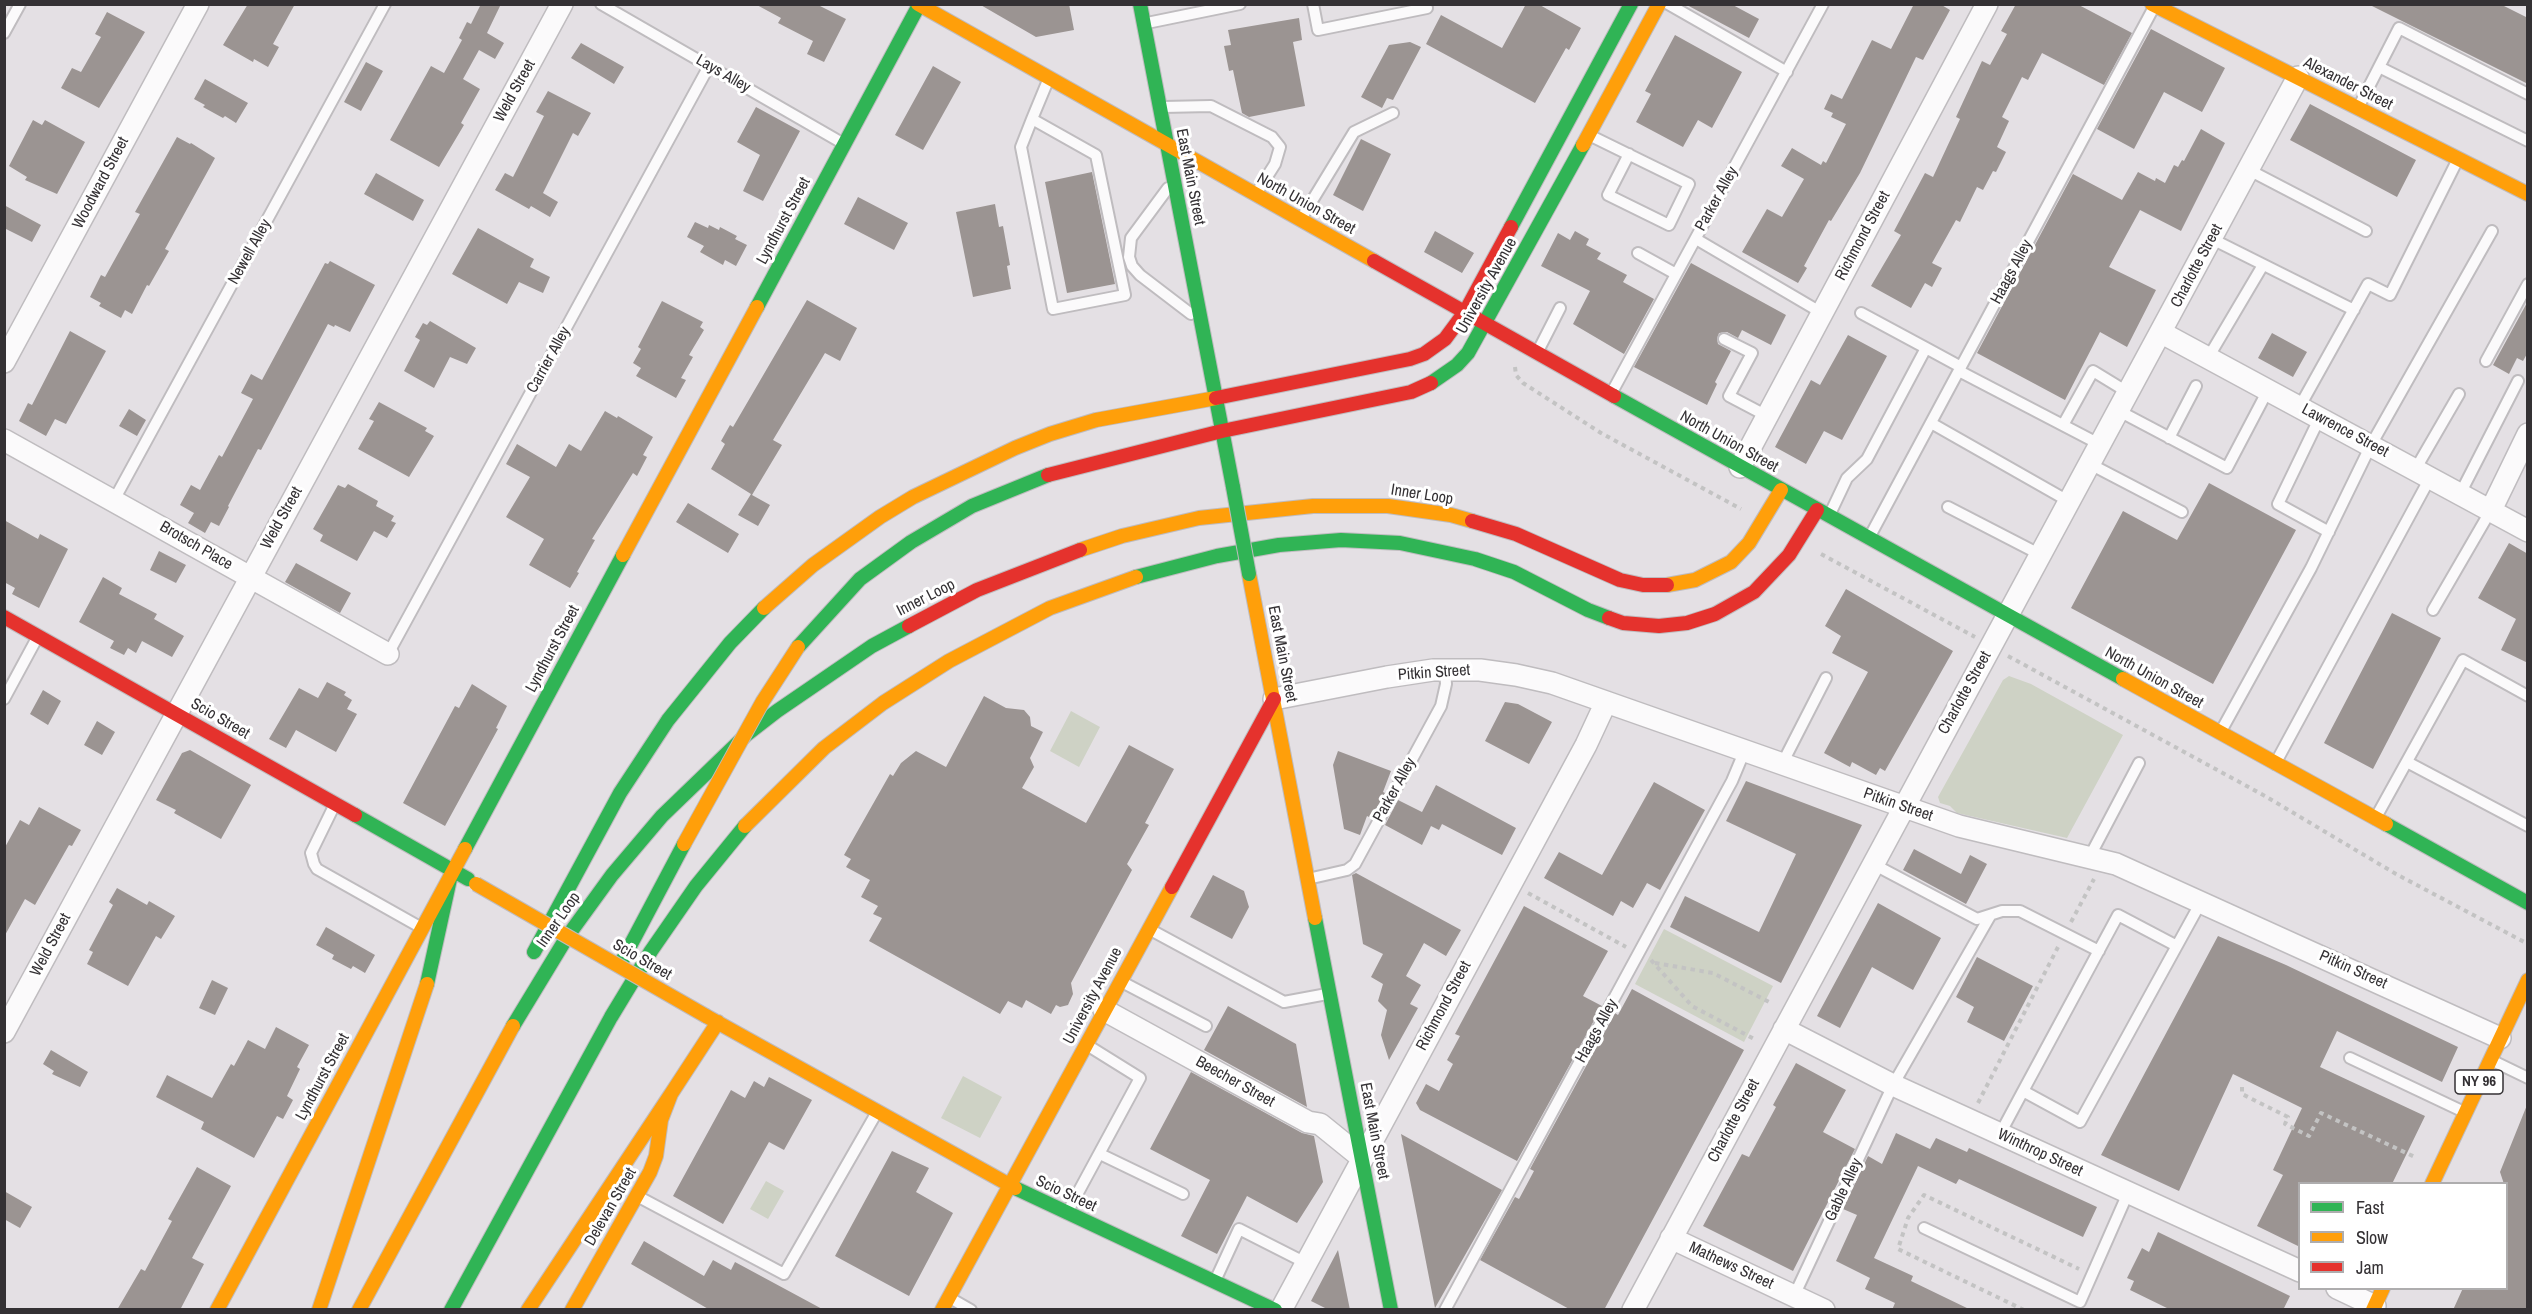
<!DOCTYPE html>
<style>
body{margin:0}
#map{position:relative;width:2532px;height:1314px;overflow:hidden;background:#e4e0e4;font-family:"Archivo Narrow",sans-serif}
canvas{display:block}
.frame{position:absolute;inset:0;border:6px solid #343134;pointer-events:none}
.legend{position:absolute;left:2298px;top:1182px;width:210px;height:108px;box-sizing:border-box;background:#fff;border:2px solid #aeadae;margin:0;padding:8px 10px;list-style:none;font-size:18px;color:#343134}
.legend li{display:flex;align-items:center;gap:12px;height:30px}
.legend b{width:30px;border:2px solid #aeadae}
</style>
<div id="map">
<canvas width="2532" height="1314"></canvas>
<div class="frame"></div>
<ul class="legend">
<li><b style="height:8px;background:#30b455"></b>Fast</li>
<li><b style="height:8px;background:#ff9f0a"></b>Slow</li>
<li><b style="height:8px;background:#e5322d"></b>Jam</li>
</ul>
</div>
<script>
const g = document.querySelector('canvas').getContext('2d');
g.lineJoin = 'round';
function fill(path, color) { g.fillStyle = color; g.fill(path, 'evenodd'); }
const poly = rows => new Path2D(rows.map(r => 'M' + r).join(''));
function stroke(path, color, width, dash) { g.strokeStyle = color; g.lineWidth = width; g.lineCap = dash ? 'butt' : 'round'; g.setLineDash(dash || []); g.stroke(path); }
function write(font, color, halo, rows, align = 'center') {
  g.font = font + ' "Archivo Narrow",sans-serif'; g.lineWidth = 6; g.setLineDash([]); g.textBaseline = 'middle'; g.strokeStyle = halo; g.fillStyle = color; for (const [text, x, y, turn = 0] of rows) {
    g.save(); g.translate(x, y); g.rotate((+turn || 0) * Math.PI / 180); g.textAlign = isNaN(turn) ? turn : align; if (halo) g.strokeText(text, 0, 0); g.fillText(text, 0, 0); g.restore();
  }
}
fill(poly([
 [2009,676,2031,684,2123,735,2067,838,1957,813,1950,806,1940,803,1938,797,2003,680],
 [1071,711,1100,727,1079,767,1050,751],
 [1664,929,1773,986,1744,1042,1635,984],
 [963,1076,1002,1097,980,1138,941,1118],
 [766,1181,784,1191,768,1219,750,1209]
]), '#ced2c5');
fill(poly([
 [248,4,295,4,273,44,279,47,268,67,254,59,253,62,223,45],
 [481,4,501,4,487,33,504,43,495,59,479,50,463,79,480,89,461,123,464,125,439,167,390,140,431,66,444,73,462,40,459,38,467,22,471,24],
 [755,4,816,4,846,19,824,62,807,54,813,41,778,23,781,18],
 [979,4,1069,4,1074,30,1036,37],
 [1526,4,1538,4,1581,28,1569,50,1566,48,1535,103,1426,44,1441,15,1502,48],
 [1685,4,1731,4,1759,19,1749,38],
 [1914,4,1940,4,1950,10,1923,60,1916,57,1860,173,1831,221,1829,220,1804,266,1807,268,1798,283,1742,252,1767,209,1782,217,1804,179,1781,166,1792,148,1821,165,1823,161,1826,163,1846,124,1831,117,1833,113,1824,109,1831,94,1842,99,1872,40,1891,49],
 [2016,4,2077,4,2132,33,2104,85,2042,53,2028,80,2022,77,2002,117,2009,121,1997,147,2006,152,1996,172,1993,171,1983,190,1977,187,1960,222,1956,220,1932,263,1942,268,1932,287,1925,283,1911,308,1871,286,1901,235,1894,231,1925,173,1933,177,1960,119,1956,117,1982,61,1990,65,2007,34,2001,31],
 [2368,4,2500,4,2528,18,2528,84],
 [107,12,145,32,99,108,61,88,72,68,81,72,101,37,95,34],
 [1299,18,1302,40,1293,42,1305,106,1249,117,1242,113,1233,70,1229,71,1224,46,1231,45,1228,30],
 [2151,29,2225,68,2202,112,2164,92,2134,149,2097,129],
 [1675,35,1742,72,1712,128,1698,120,1683,147,1636,122,1651,94,1645,91],
 [1410,42,1421,47,1393,100,1387,98,1382,108,1361,97,1389,45],
 [581,43,624,67,614,84,571,58],
 [366,62,383,71,361,111,344,102],
 [933,66,961,82,923,150,895,135],
 [205,79,248,103,236,123,225,116,223,118,203,107,205,105,194,99],
 [548,91,591,113,578,136,573,133,543,193,558,202,550,217,531,206,529,209,495,190,505,173,513,177,544,116,536,112],
 [2310,104,2416,160,2397,197,2290,140],
 [756,107,800,131,763,201,743,191,760,155,737,142],
 [33,120,42,125,45,120,85,142,57,194,25,180,27,177,9,166],
 [2201,129,2225,143,2181,231,2140,210,2109,267,2156,290,2127,347,2100,332,2065,400,1977,353,2073,174,2122,200,2138,172,2155,181,2156,178,2165,183,2174,165,2178,167,2182,160,2184,161],
 [177,137,190,144,191,143,215,158,165,249,169,251,149,286,147,285,132,314,125,310,121,318,99,306,101,303,90,297,101,275,105,277,140,214,135,212],
 [1361,139,1391,154,1363,211,1333,195],
 [1092,172,1115,284,1067,293,1045,182],
 [376,173,424,200,413,221,364,194],
 [858,197,908,223,894,250,844,224],
 [995,204,999,227,1003,226,1010,265,1007,266,1011,289,973,297,956,212],
 [4,205,41,225,32,242,4,228],
 [695,222,708,228,709,225,719,230,720,227,737,236,735,239,747,245,736,266,725,260,723,265,700,252,704,246,687,237],
 [478,228,534,259,530,267,550,277,543,293,519,282,507,304,452,274],
 [1435,231,1474,253,1462,273,1424,252],
 [1575,231,1589,239,1586,245,1601,253,1597,259,1627,275,1623,282,1654,299,1624,354,1573,324,1590,291,1541,266,1558,233,1570,240],
 [330,261,375,285,350,332,335,325,334,327,328,324,261,450,258,449,228,506,229,507,219,526,211,522,205,533,188,523,194,513,180,505,191,485,200,490,219,455,222,457,253,399,241,393,251,374,262,380,325,263,328,264],
 [1691,263,1786,315,1771,345,1742,330,1738,338,1727,332,1719,333,1717,339,1718,344,1731,351,1715,382,1717,384,1707,405,1634,367],
 [807,300,857,328,840,361,825,353,773,440,782,445,752,495,770,505,758,526,738,515,751,494,711,469,725,444,721,441,730,425,733,427],
 [662,301,703,322,700,327,704,330,689,355,693,357,681,378,686,380,676,398,636,376,641,368,633,363,641,349,638,347],
 [2528,301,2528,352,2523,361,2517,358,2509,374,2493,365],
 [430,321,476,348,467,364,450,357,434,388,404,371,420,340,415,337,423,323,427,325],
 [70,331,106,351,66,424,55,419,46,436,19,421,28,403,32,405],
 [2272,333,2307,352,2293,377,2258,358],
 [1848,335,1887,356,1842,440,1824,431,1806,464,1775,447,1811,380,1820,385],
 [379,402,427,428,425,431,434,436,409,477,358,449,374,421,369,419],
 [129,409,146,420,137,436,119,426],
 [605,411,617,418,618,416,653,437,643,455,647,457,637,476,633,473,592,539,595,540,577,572,579,573,570,588,529,565,544,539,506,517,530,477,506,464,517,444,556,467,569,444,581,451],
 [2209,483,2296,530,2213,684,2071,608,2123,511,2177,540],
 [348,484,378,501,376,506,394,516,391,521,396,523,387,538,374,531,357,561,320,541,323,535,313,529,338,485,345,488],
 [688,503,739,534,728,553,676,522],
 [4,520,38,539,40,534,68,549,39,608,12,594,15,588,4,582],
 [2509,543,2528,554,2528,663,2501,650,2516,619,2478,598],
 [159,551,186,565,176,583,150,570],
 [296,563,351,593,340,613,285,582],
 [103,577,122,588,119,594,157,614,154,619,184,636,172,657,142,641,136,653,128,648,124,655,110,648,114,641,79,622],
 [1846,589,1953,651,1885,771,1880,768,1876,775,1852,762,1850,767,1824,753,1868,672,1832,653,1841,636,1825,626],
 [2392,613,2441,638,2373,769,2324,743],
 [327,682,346,692,344,695,352,700,347,709,357,714,336,752,296,730,286,748,269,739,299,688,318,698],
 [472,684,507,706,496,728,498,729,445,826,403,803,455,706,459,708],
 [43,690,61,701,48,725,30,714],
 [984,696,1006,708,1024,710,1030,717,1031,726,1043,732,1030,758,1034,767,1022,788,1086,823,1129,745,1174,769,1145,823,1149,825,1127,864,1132,870,1071,983,1073,994,1068,1005,1060,1007,1056,1005,1051,1014,1026,1000,1022,1008,1008,1001,1000,1014,869,941,882,918,873,914,878,906,861,897,870,880,846,867,851,859,844,855,890,774,893,776,901,763,916,751,946,767],
 [1505,702,1518,704,1552,722,1529,764,1485,741],
 [97,721,115,732,102,755,84,745],
 [190,750,251,785,221,839,174,813,176,810,156,800,182,753],
 [1338,751,1391,771,1383,792,1385,793,1371,818,1367,816,1360,835,1344,829,1333,765],
 [1746,781,1862,825,1781,983,1670,927,1685,896,1759,932,1796,854,1726,821],
 [1654,782,1705,810,1660,890,1647,883,1633,908,1621,901,1613,916,1544,878,1559,852,1602,875],
 [1436,785,1516,828,1502,855,1442,824,1439,830,1431,826,1422,845,1385,825,1398,800,1422,812],
 [39,807,81,830,72,846,69,845,35,905,25,899,4,937,4,849,20,820,29,825],
 [1914,849,1961,874,1970,855,1987,864,1966,904,1903,870],
 [1356,873,1461,930,1446,956,1424,943,1406,976,1421,985,1410,1004,1418,1008,1389,1060,1381,1035,1387,1010,1378,1001,1383,984,1371,977,1383,954,1363,944,1352,875],
 [1213,875,1244,891,1249,907,1232,939,1190,917],
 [117,888,147,905,149,901,175,916,161,939,156,936,128,986,87,964,93,952,89,950,113,905,109,902],
 [1878,903,1941,938,1913,990,1872,967,1840,1028,1817,1016],
 [1524,906,1608,951,1583,996,1602,1006,1517,1161,1420,1110,1416,1103,1426,1084,1439,1091,1453,1064,1447,1060,1460,1036,1455,1034],
 [326,927,375,955,365,973,353,966,351,969,332,959,334,955,316,945],
 [2218,936,2286,965,2458,1047,2442,1082,2337,1031,2320,1067,2425,1116,2392,1184,2300,1184,2300,1247,2257,1226,2283,1175,2273,1170,2302,1108,2233,1074,2179,1191,2101,1155],
 [1977,957,2033,986,2004,1041,1967,1022,1974,1007,1956,997],
 [212,980,228,988,215,1015,199,1008],
 [1632,989,1744,1050,1604,1310,1571,1310,1480,1260,1515,1197,1519,1199,1534,1171,1530,1169,1615,1013,1618,1015],
 [1228,1006,1296,1044,1307,1107,1204,1050],
 [276,1027,309,1045,297,1067,300,1069,287,1096,293,1100,283,1119,277,1116,254,1158,201,1129,204,1122,156,1097,167,1075,212,1098,231,1064,234,1066,248,1040,265,1049],
 [51,1050,88,1072,80,1087,52,1074,54,1071,43,1064],
 [1796,1063,1846,1090,1823,1132,1855,1149,1793,1271,1703,1226,1742,1154,1749,1157,1776,1107,1773,1105],
 [1191,1072,1302,1133,1314,1136,1323,1182,1297,1223,1247,1196,1217,1254,1181,1236,1210,1180,1150,1149],
 [769,1077,812,1100,784,1150,769,1142,723,1224,673,1196,731,1090,745,1098,754,1081,764,1087],
 [2527,1105,2528,1310,2453,1310,2463,1288,2506,1288,2506,1184,2504,1184,2500,1172],
 [1896,1133,1930,1149,1936,1138,1967,1152,1969,1148,2097,1207,2083,1237,1959,1179,1956,1184,1918,1166,1874,1258,1913,1276,1911,1281,1971,1310,1892,1310,1895,1303,1865,1289,1870,1278,1836,1261,1857,1215,1843,1209,1868,1156,1882,1164],
 [1401,1134,1502,1190,1435,1308],
 [892,1151,929,1168,916,1192,953,1213,909,1296,835,1256],
 [197,1167,231,1186,192,1258,204,1264,180,1310,117,1310,141,1269,145,1271,172,1221,168,1219],
 [4,1191,32,1207,20,1228,4,1219],
 [2158,1232,2290,1296,2283,1310,2171,1310,2130,1290,2134,1281,2127,1278,2142,1248,2149,1252],
 [644,1241,704,1276,713,1260,731,1270,735,1262,824,1310,710,1310,631,1264],
 [1338,1250,1350,1310,1329,1310,1311,1301]
]), '#9b9492');
const lane = poly([
 [601,4,844,144],
 [1313,4,1318,30,1427,8],
 [1668,4,1787,72],
 [1147,23,1240,4],
 [4,33,20,4],
 [2379,67,2528,141],
 [1163,107,1211,106,1272,137,1280,147,1275,164,1256,194],
 [2358,108,2399,28,2528,94],
 [1032,119,1096,155,1125,295,1053,309,1021,147,1032,119,1049,78],
 [1589,135,1689,184,1669,225,1608,195,1629,154],
 [2249,170,2366,231],
 [1168,188,1131,238,1129,257,1132,266,1140,275,1191,314],
 [1301,219,1354,132,1393,113],
 [1696,239,1822,313],
 [2212,239,2354,310],
 [1638,253,1676,274],
 [1724,339,1752,353,1729,396,1767,416],
 [1926,348,1961,367],
 [1537,353,1560,308],
 [2208,358,2263,265],
 [2486,361,2528,284],
 [1959,371,2101,445],
 [1611,394,1823,4],
 [2300,406,2368,284,2390,295,2458,159],
 [2119,411,2227,468,2268,390],
 [2320,417,2278,504,2329,532],
 [1931,423,2070,502],
 [2063,425,2093,371,2129,393],
 [2169,438,2196,386],
 [2090,464,2182,512],
 [2415,470,2459,394],
 [2460,494,2518,381],
 [114,500,385,4],
 [1948,507,2041,555],
 [1829,516,1847,478,1867,459,1926,348,1861,313],
 [1869,538,2154,7],
 [2433,610,2491,510],
 [388,654,709,66],
 [4,699,37,638],
 [2220,733,2311,568,2371,445,2492,231],
 [2407,762,2528,826],
 [1782,764,1826,678],
 [2275,764,2430,478],
 [335,804,311,853,314,864,317,869,420,927],
 [2375,819,2463,660,2528,696],
 [2090,856,2139,763],
 [1873,864,1977,919,2002,911,2020,911,2099,951],
 [1312,878,1347,870,1355,864,1441,706,1446,684,1445,670],
 [1149,929,1284,1002,1327,994],
 [2175,945,2118,915,2023,1091,2080,1122,2201,902],
 [1122,982,1206,1026],
 [2350,1058,2462,1111],
 [2493,1061,2528,1078],
 [2000,1134,2023,1091],
 [1100,1154,1183,1194],
 [637,1196,784,1274,877,1112],
 [1067,1213,1140,1078,1087,1045],
 [1924,1228,2080,1302,2128,1193],
 [1215,1281,1239,1229,1306,1263],
 [1794,1296,1893,1085,1990,916],
 [950,1298,971,1310],
 [1445,1310,1732,781,1745,750]
]);
const street = poly([
 [2162,333,2528,531],
 [4,362,198,4],
 [4,440,388,654],
 [1740,467,1987,4],
 [2491,510,2528,434],
 [1274,699,1387,677,1433,670,1480,670,1516,675,1552,683,1959,826,2116,864,2500,1038],
 [1104,1010,1308,1122,1320,1124,1362,1158],
 [1784,1029,1893,1085,2300,1271],
 [4,1032,562,4],
 [1671,1238,1824,1310],
 [2337,1288,2375,1306],
 [1281,1310,1586,745,1606,702],
 [1633,1310,2298,77]
]);
const fast = poly([
 [1140,4,1233,487],
 [1511,227,1631,4],
 [757,307,919,5],
 [1431,383,1457,365,1468,353,1583,145],
 [1614,396,2123,679],
 [1136,577,1217,556,1279,545,1341,540,1400,543,1475,559,1514,572,1588,610,1609,618],
 [798,647,860,579,911,542,972,506,1048,475],
 [355,815,468,879],
 [2386,824,2528,903],
 [465,849,623,555],
 [1315,918,1391,1310],
 [534,952,620,793,668,720,730,643,764,608],
 [621,963,684,844],
 [427,984,452,870],
 [513,1026,567,937,612,875,662,816,746,735,777,711,872,646,909,626],
 [1015,1188,1275,1310],
 [451,1310,611,1017,651,951,696,886,745,826]
]);
const slow = poly([
 [918,4,1374,261],
 [2152,4,2528,194],
 [1583,145,1659,4],
 [1080,550,1122,536,1199,518,1313,506,1388,506,1451,515,1472,521],
 [623,555,757,307],
 [1249,574,1315,918],
 [1667,585,1695,580,1731,562,1749,543,1781,490],
 [764,608,813,565,880,517,913,497,1015,448,1050,434,1096,420,1216,398],
 [2123,679,2386,824],
 [745,826,824,748,883,703,949,661,1050,608,1136,577],
 [706,1016,1015,1188],
 [2432,1184,2528,980],
 [217,1310,465,849],
 [319,1310,427,984],
 [359,1310,513,1026],
 [528,1310,671,1094],
 [572,1310,650,1172,656,1156,661,1120,671,1094,718,1022],
 [942,1310,1172,887],
 [2373,1310,2383,1288]
]);
const jam = poly([
 [1374,261,1614,396],
 [1216,398,1410,359,1424,354,1445,339,1465,312,1511,227],
 [1222,431,1411,392,1431,383],
 [1048,475,1222,431],
 [1472,521,1516,534,1620,580,1643,585,1667,585],
 [4,617,355,815],
 [1609,618,1623,623,1659,626,1687,623,1715,614,1754,592,1789,555,1817,510],
 [909,626,977,590,1080,550],
 [1172,887,1274,699]
]);
stroke(lane, '#bfbcbf', 14);
stroke(street, '#bfbcbf', 24);
stroke(fast, '#bfbcbf', 16);
stroke(slow, '#bfbcbf', 16);
stroke(jam, '#bfbcbf', 16);
stroke(poly([
 [1515,367,1516,375,1523,383,1601,433,1741,509],
 [1821,554,1975,637],
 [2008,656,2265,796,2396,874,2528,944],
 [1528,893,1626,947],
 [2071,922,2094,879],
 [1651,960,1692,1006,1756,1040],
 [1655,963,1713,973,1771,1003],
 [2242,1087,2242,1094,2288,1117,2285,1124,2309,1136,2321,1113,2417,1158],
 [1978,1103,2058,947],
 [2024,1310,1898,1249,1908,1218,1924,1195,2079,1269]
]), '#c3c3c3', 4, [4.5, 4.5]);
stroke(lane, '#fbfafb', 10);
stroke(street, '#fbfafb', 21);
stroke(fast, '#30b455', 14);
stroke(slow, '#ff9f0a', 14);
stroke(jam, '#e5322d', 14);
const fastBridge = poly([
 [1233,487,1249,574]
]);
const slowBridge = poly([
 [684,844,763,701,798,647],
 [476,884,706,1016]
]);
stroke(fastBridge, '#bfbcbf', 16, []);
stroke(slowBridge, '#bfbcbf', 16, []);
stroke(fastBridge, '#30b455', 14);
stroke(slowBridge, '#ff9f0a', 14);
for (const [x, y, w] of [
 [2479,1082,48]
]) { const box = new Path2D(); box.roundRect(x - w / 2, y - 12, w, 24, 4.5); g.fillStyle = '#fff'; g.fill(box); stroke(box, '#343134', 1.5); }
write('bold 15px', '#343134', null, [
 ["NY 96",2479,1082]
]);
write('16px', '#343134', '#fff', [
 ["Lays Alley",723,74,30],
 ["Alexander Street",2348,84,27],
 ["Weld Street",515,91,-61],
 ["East Main Street",1190,177,79],
 ["Woodward Street",101,183,-62],
 ["Parker Alley",1717,199,-61],
 ["North Union Street",1306,204,29],
 ["Lyndhurst Street",784,221,-62],
 ["Richmond Street",1863,236,-62],
 ["Newell Alley",250,252,-61],
 ["Charlotte Street",2197,266,-62],
 ["Haags Alley",2012,272,-62],
 ["University Avenue",1487,286,-61],
 ["Carrier Alley",549,360,-61],
 ["Lawrence Street",2345,431,28],
 ["North Union Street",1729,442,29],
 ["Inner Loop",1422,495,9],
 ["Weld Street",282,518,-61],
 ["Brotsch Place",196,546,30],
 ["Inner Loop",926,598,-27],
 ["Lyndhurst Street",553,649,-62],
 ["East Main Street",1282,654,79],
 ["Pitkin Street",1434,673,-4],
 ["North Union Street",2154,678,29],
 ["Charlotte Street",1965,693,-61],
 ["Scio Street",220,719,30],
 ["Parker Alley",1395,790,-61],
 ["Pitkin Street",1898,805,19],
 ["Inner Loop",559,920,-55],
 ["Weld Street",51,945,-62],
 ["Scio Street",642,960,30],
 ["Pitkin Street",2353,970,24],
 ["University Avenue",1093,996,-62],
 ["Richmond Street",1444,1006,-62],
 ["Haags Alley",1597,1031,-61],
 ["Lyndhurst Street",323,1077,-62],
 ["Beecher Street",1235,1082,29],
 ["Charlotte Street",1734,1121,-62],
 ["East Main Street",1374,1131,79],
 ["Winthrop Street",2040,1153,25],
 ["Gable Alley",1844,1190,-65],
 ["Scio Street",1066,1194,25],
 ["Delevan Street",611,1207,-60],
 ["Mathews Street",1731,1266,25]
]);
</script>
